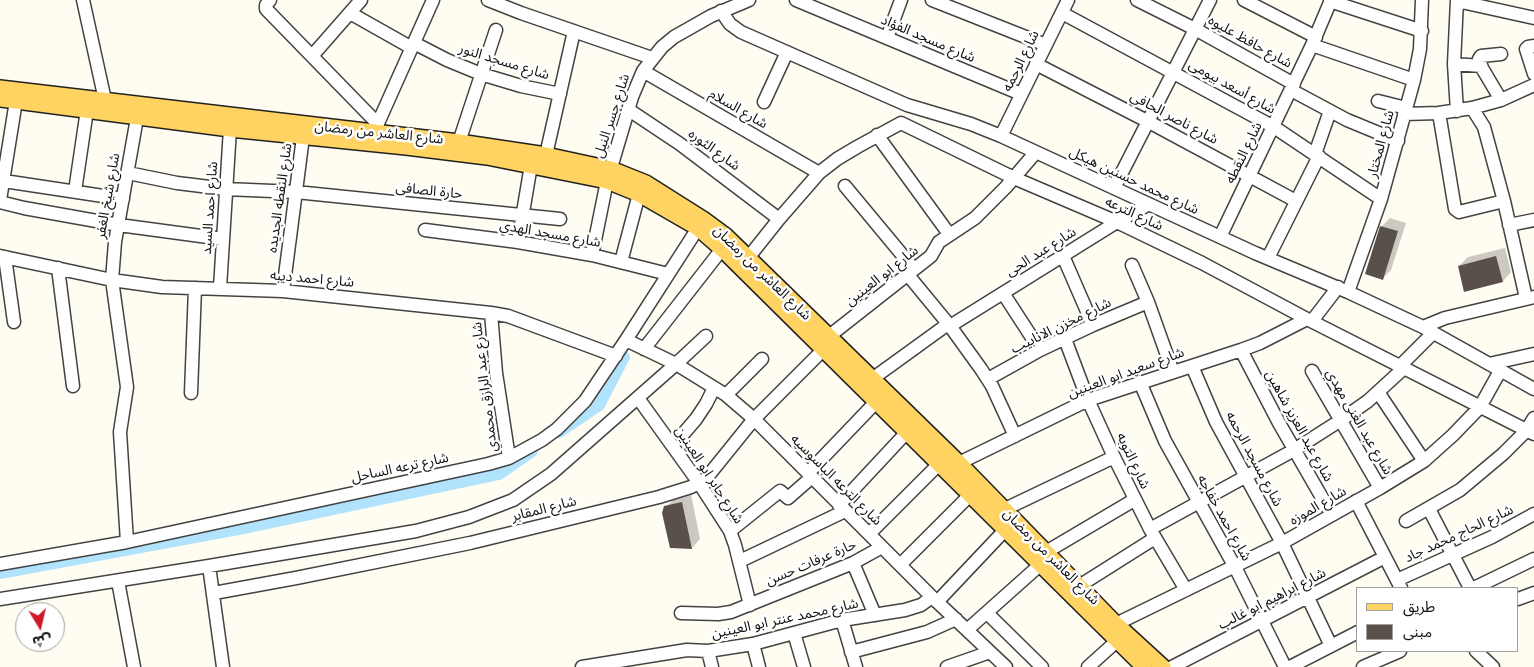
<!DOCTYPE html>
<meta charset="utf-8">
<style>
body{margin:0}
#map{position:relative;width:1534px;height:667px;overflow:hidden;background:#fffcf2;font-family:"Noto Serif","Noto Sans Arabic",serif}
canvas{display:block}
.legend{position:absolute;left:1356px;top:587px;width:162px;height:65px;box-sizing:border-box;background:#fff;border:1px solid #9f9f9f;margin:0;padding:6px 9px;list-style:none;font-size:15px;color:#101010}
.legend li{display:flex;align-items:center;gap:10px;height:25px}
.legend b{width:25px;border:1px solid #9f9f9f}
.north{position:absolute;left:15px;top:602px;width:50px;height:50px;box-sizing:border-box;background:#fff;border:1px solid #9f9f9f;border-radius:50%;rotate:171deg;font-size:14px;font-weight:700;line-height:20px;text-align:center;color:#101010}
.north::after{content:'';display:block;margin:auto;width:18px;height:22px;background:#cf1828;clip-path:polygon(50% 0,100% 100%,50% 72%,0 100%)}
</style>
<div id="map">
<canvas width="1534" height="667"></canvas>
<ul class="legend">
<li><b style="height:6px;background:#ffd362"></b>طريق</li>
<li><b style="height:14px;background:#5a504b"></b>مبنى</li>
</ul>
<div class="north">ش</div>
</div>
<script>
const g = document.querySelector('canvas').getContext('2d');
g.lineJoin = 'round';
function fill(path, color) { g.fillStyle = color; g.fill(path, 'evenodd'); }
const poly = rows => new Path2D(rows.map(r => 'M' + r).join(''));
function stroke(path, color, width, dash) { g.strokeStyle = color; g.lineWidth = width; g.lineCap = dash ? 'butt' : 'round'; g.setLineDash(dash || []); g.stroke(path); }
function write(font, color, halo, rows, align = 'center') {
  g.font = font + ' "Noto Serif","Noto Sans Arabic",serif'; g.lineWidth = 5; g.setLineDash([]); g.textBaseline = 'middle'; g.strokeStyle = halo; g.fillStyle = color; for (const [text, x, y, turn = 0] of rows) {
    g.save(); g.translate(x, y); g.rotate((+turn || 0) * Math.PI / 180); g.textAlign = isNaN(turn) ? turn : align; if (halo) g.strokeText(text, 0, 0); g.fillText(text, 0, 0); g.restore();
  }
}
fill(poly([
 [1390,218,1406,223,1391,270,1382,279,1381,227],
 [1505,248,1511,272,1503,281,1459,266,1468,257],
 [691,494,700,539,692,548,666,507,675,498]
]), '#0003');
stroke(poly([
 [559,432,599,405,624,357],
 [0,573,249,527,499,474,532,451]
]), '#b1e3fc', 12);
fill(poly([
 [1380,226,1398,231,1383,280,1365,274],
 [1496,256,1503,282,1464,292,1458,266],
 [682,502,692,549,670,548,662,513,664,506]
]), '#5a504b');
const minor = poly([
 [83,0,105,100],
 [270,0,266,5,266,9,378,124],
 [488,0,521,13,652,58],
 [796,0,1021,94],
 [932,0,1046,45],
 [1137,0,1195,29,1294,84],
 [1244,0,1316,37],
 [1457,0,1454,64,1457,111],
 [1330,1,1422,31],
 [1457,1,1534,18],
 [721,11,730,24,741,32,907,105,971,124,1001,136,1255,253,1348,292,1423,327,1534,389],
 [350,13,412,48],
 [1062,13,1274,127,1381,199],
 [887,38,901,0],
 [414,43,447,60,481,74,521,86,560,94],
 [1312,45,1414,80],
 [1534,46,1528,47,1526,49,1534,74],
 [1501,54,1481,56,1479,59,1482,68,1501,100],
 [312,56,361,0],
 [1036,64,1149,122,1296,201],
 [1454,64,1481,66],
 [643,71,819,173],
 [1291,90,1347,120,1398,141],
 [1378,101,1406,108],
 [764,102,787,52],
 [1472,108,1484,127,1504,201,1526,298],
 [629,110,680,144,779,219],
 [1439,113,1455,209,1459,212,1504,201],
 [1404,114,1439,113,1472,108,1501,100,1534,85],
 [375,130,433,0],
 [877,135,949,234],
 [1001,136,1068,0],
 [459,142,496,30],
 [1315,154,1330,111],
 [546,155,574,31],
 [128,173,177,183,226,189,296,192,560,219],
 [4,181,123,199],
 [845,186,914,269],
 [1114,188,1210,0],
 [75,191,87,110],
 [0,200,16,101],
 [0,202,24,208,119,225,223,239],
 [1509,225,1534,220],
 [425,230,518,242,592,255,668,274],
 [1220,237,1312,45,1331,0],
 [518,242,531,165],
 [592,255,607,181,632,97,643,71,662,47,674,37,711,16,749,0],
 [0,256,112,280,162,287,283,291,491,313,508,316,616,356],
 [1063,256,1093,325],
 [5,257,14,322],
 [748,258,779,219,819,173,837,159,857,147,901,123,1014,178,1117,222,1202,263,1307,319,1534,434],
 [1268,258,1319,156],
 [621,262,639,194],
 [1132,265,1148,302,1173,372],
 [58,268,73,386],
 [908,275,950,326,981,369,992,386,1015,436],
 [220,288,230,129],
 [283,291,303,137],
 [1348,292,1381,199,1414,80,1420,49,1422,0],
 [1003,293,1040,350],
 [491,313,496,373,509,458],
 [1312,321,1338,287],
 [950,326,1117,222,1149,204],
 [1423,327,1445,318,1534,297],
 [828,337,931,256,939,242,975,218,1006,187,1036,152],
 [1065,339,1088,400,1114,457,1150,529,1186,590],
 [626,340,676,364,726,395,754,419,932,597,1006,667],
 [644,349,722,249],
 [1241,350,1279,423,1332,515],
 [1489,364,1534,354],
 [1192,366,1216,422,1282,543,1331,646],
 [1400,366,1433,333],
 [1312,371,1380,488],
 [872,379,948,324],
 [988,379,1040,350,1093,325,1148,302],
 [1140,382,1165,441,1235,567,1285,667],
 [1378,392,1424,461],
 [191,393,195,288],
 [726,395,762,359],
 [638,398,699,483,730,531,735,545,750,605],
 [684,433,696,419,706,404,714,388],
 [959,463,1088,400,1241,350,1260,343,1307,319],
 [808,473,876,402],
 [1356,501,1401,588],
 [839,505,907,432],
 [1429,509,1470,588],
 [1003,510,1114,457],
 [1406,521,1460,490,1503,454,1526,431,1534,418],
 [1150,529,1294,450,1341,420,1368,401,1404,368],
 [730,531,780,491,788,498,812,477],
 [869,534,940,463],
 [127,542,120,432,127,387,112,280,115,242,137,118],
 [1046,552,1134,500],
 [740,561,845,511],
 [853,563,875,615],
 [0,564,127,542,488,464,509,458,542,440,557,429,585,401,626,340,698,228],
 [900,565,971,494],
 [209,566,223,667],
 [1397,580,1492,537,1534,514],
 [118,581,134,667],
 [1079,586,1155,538],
 [1474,588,1534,559],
 [214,593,296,578,470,543,659,497,691,487,699,483,708,476,754,419,824,349],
 [0,599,209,566,416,531,469,517,513,500,551,474,676,364,706,336],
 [1518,599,1534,593],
 [937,602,1006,529],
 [681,613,718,614,731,612,853,563,882,547],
 [987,613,1042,667],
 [842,620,856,667],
 [1116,624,1282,543,1380,488,1424,461,1453,435,1480,407,1500,371],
 [967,630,1041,564],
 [794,633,804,667],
 [753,644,759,667],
 [708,651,712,667],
 [1476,651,1493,667],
 [851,652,927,632,956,619],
 [582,667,687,650,708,651,753,644,842,620,905,610,921,605,932,597],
 [947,667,990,652],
 [1088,667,1118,640],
 [1172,667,1385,557],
 [1290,667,1358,632],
 [1363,667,1400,651]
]);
const major = poly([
 [0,88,459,142,546,155,611,169,646,183,703,219,726,236,959,463,1116,624,1163,667],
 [0,99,230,129,406,147,487,157,607,181,639,194,698,228,722,249,1144,667]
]);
stroke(minor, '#434343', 15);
stroke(major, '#212121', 18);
stroke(minor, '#fff', 12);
stroke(major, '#ffd362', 15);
write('14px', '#101010', '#fff', [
 ["شارع مسجد الفؤاد",928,39,23],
 ["شارع حافظ عليوه",1250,42,29],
 ["شارع الرحمه",1021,61,-64],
 ["شارع مسجد النور",504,62,17],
 ["شارع أسعد بيومى",1232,87,29],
 ["شارع السلام",738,109,30],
 ["شارع جسر النيل",612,116,-72],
 ["شارع ناصر الحافي",1174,118,28],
 ["شارع العاشر من رمضان",379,133,6],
 ["شارع المختار",1381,144,-75],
 ["شارع الثوره",714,150,36],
 ["شارع النقطه",1244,153,-64],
 ["شارع محمد حسنين هيكل",1134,181,25],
 ["حارة الصافى",429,191,6],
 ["شارع شيخ الغفر",108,196,-80],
 ["شارع النقطه الجديده",280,198,-82],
 ["شارع احمد السيد",210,208,-86],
 ["شارع الترعه",1134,214,25],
 ["شارع مسجد الهدي",550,234,10],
 ["شارع عبد الحى",1041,252,-32],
 ["شارع العاشر من رمضان",762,273,44],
 ["شارع ابو العينين",882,276,-38],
 ["شارع احمد ديبه",312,279,5],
 ["شارع مخزن الانابيب",1061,326,-26],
 ["شارع سعيد ابو العينين",1126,373,-20],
 ["شارع عبد الرازق محمدي",485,387,-97],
 ["شارع عبد الغنى مهدي",1359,422,60],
 ["شارع عبد العزيز شاهين",1299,426,61],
 ["شارع مسجد الرحمه",1254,459,62],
 ["شارع التوبه",1133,461,65],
 ["شارع ترعه الساحل",400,468,-12],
 ["شارع جابر ابو العينين",709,475,57],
 ["شارع الترعه الباسوسيه",836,480,45],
 ["شارع الموزه",1318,506,-30],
 ["شارع المقابر",544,509,-14],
 ["شارع احمد خفاجه",1224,518,61],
 ["شارع الحاج محمد جاد",1459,534,-25],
 ["شارع العاشر من رمضان",1051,557,45],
 ["حارة عرفات حسن",811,563,-23],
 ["شارع ابراهيم ابو غالب",1272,599,-27],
 ["شارع محمد عنتر ابو العينين",785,619,-12]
]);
</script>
